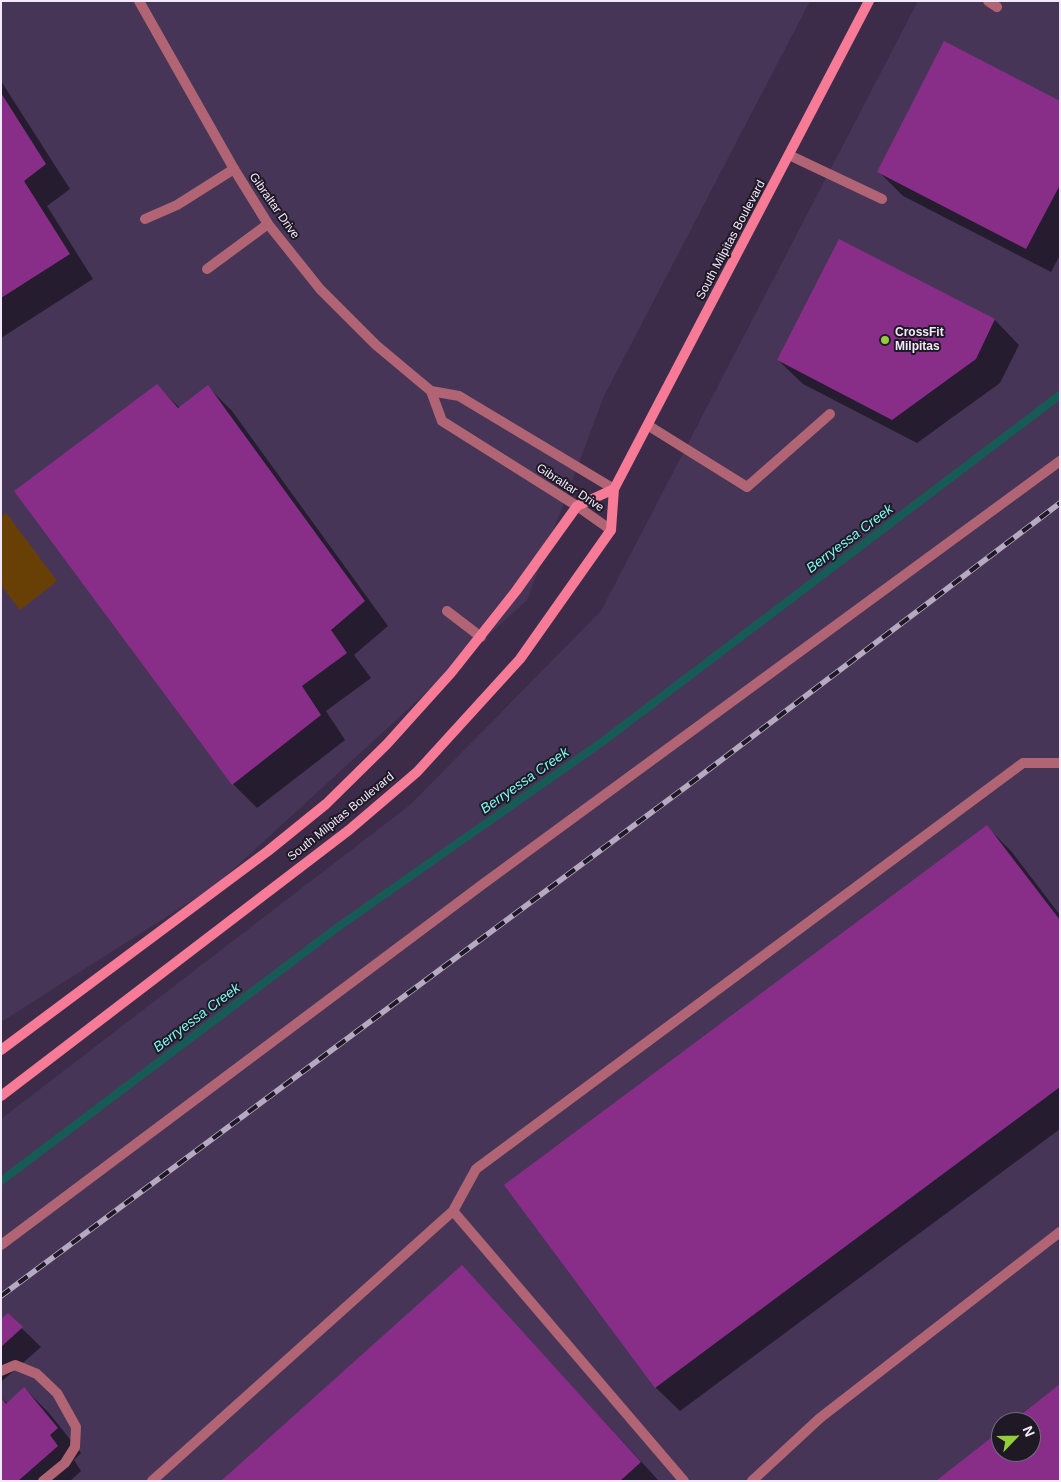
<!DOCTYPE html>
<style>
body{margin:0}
#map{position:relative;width:1061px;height:1482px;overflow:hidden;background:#3c2c49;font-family:Arial,sans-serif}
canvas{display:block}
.frame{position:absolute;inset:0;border:2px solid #f2e9fb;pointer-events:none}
.north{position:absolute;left:991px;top:1412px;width:50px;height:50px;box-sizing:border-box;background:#1f1825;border:1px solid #736c7b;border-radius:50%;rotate:66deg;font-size:14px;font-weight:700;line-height:20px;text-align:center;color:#f2e9fb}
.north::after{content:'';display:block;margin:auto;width:18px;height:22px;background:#95cc3a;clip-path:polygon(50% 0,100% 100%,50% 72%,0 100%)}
</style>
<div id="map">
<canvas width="1061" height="1482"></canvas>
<div class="frame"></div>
<div class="north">N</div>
</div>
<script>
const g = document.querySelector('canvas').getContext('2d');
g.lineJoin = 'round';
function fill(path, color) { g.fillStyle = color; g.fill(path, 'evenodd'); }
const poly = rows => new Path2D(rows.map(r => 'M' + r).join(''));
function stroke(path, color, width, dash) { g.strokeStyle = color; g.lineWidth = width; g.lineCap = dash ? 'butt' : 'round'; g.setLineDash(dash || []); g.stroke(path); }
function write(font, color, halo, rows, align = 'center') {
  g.font = font + ' Arial,sans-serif'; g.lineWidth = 4; g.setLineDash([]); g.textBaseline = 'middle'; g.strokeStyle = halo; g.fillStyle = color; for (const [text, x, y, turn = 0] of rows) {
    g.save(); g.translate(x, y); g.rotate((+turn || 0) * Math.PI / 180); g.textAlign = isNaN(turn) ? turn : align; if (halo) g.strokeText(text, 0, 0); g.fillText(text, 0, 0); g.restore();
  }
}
fill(poly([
 [1,1,810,1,604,396,527,600,215,886,1,1022],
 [918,1,1060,1,1060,1481,1,1481,1,1119,410,805,601,611],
 [1001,1422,1031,1422,1031,1452,1001,1452]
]), '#473558');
fill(poly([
 [6,513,57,581,20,610,1,585,1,517]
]), '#684005');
fill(poly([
 [1,81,70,189,47,206,93,279,1,338],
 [1060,102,1060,255,1051,272,903,196,879,172],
 [840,240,995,320,1019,345,1000,383,917,443,803,384,778,360],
 [157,386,180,408,208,387,232,411,388,626,354,655,371,678,326,711,345,740,257,808,233,784],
 [987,827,1011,851,1060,915,1060,1129,680,1411,655,1387],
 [462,1267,659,1481,223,1481],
 [8,1315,41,1347,1,1382,1,1320],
 [24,1388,49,1413,81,1453,74,1460,81,1471,70,1481,1,1481,1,1397,8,1404]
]), '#0007');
stroke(poly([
 [1,1181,338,927,602,742,1060,395]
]), '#175b56', 8);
fill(poly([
 [944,41,1060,101,1060,185,1026,249,877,172],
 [1,93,46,164,24,181,70,254,1,298],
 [839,239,995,319,976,359,892,420,777,360],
 [157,384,178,408,208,385,365,601,331,630,347,653,302,686,321,715,232,785,14,491],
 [987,825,1060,920,1060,1087,655,1388,504,1185],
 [462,1265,641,1462,620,1481,221,1481],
 [8,1313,23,1327,1,1347,1,1319],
 [1060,1384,1060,1481,936,1481,1001,1430,1001,1452,1031,1452,1031,1422,1012,1422],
 [24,1387,58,1428,50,1435,58,1446,18,1481,1,1481,1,1397,6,1404]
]), '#892e88');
stroke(poly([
 [988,1,997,7],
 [789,155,882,199],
 [145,219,177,205,234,169],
 [207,269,268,224],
 [649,426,747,487,830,414],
 [447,611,481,637],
 [453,1211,684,1481],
 [1,1245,483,884,1060,461],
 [1,1371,15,1365,37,1374,57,1393,76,1427,75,1447,65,1463,43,1481],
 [152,1481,453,1211,476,1169,1023,763,1060,763],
 [752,1481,820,1418,1060,1232]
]), '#b16473', 10);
stroke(poly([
 [139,1,234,169,268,224,320,289,376,345,431,391,442,421,577,506,611,530],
 [431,391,459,396,614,489]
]), '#b16473', 10);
stroke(poly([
 [1,1050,268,851,326,804,387,744,451,673,516,591,577,506,614,489],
 [1,1096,349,830,417,772,520,659,611,530,614,489,869,1]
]), '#f77b96', 10);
const rail = poly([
 [1,1296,687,786,1060,503]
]);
stroke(rail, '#b5aac0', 5.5);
stroke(rail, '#1f1825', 4, [11]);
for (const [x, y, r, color] of [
 [885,340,5,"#95cc3a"]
]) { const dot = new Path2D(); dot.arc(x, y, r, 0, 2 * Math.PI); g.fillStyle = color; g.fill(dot); stroke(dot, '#1f1825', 2); }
write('12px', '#f2e9fb', '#1f1825', [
 ["Gibraltar Drive",274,206,55],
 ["South Milpitas Boulevard",731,240,-62],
 ["Gibraltar Drive",570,488,33],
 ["South Milpitas Boulevard",341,817,-39]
]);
write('bold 12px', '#f2e9fb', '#1f1825', [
 ["CrossFit",895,333],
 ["Milpitas",895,347]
], 'left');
write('italic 14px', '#7afcf1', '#1f1825', [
 ["Berryessa Creek",850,539,-37],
 ["Berryessa Creek",525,781,-35],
 ["Berryessa Creek",197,1018,-37]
]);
</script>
